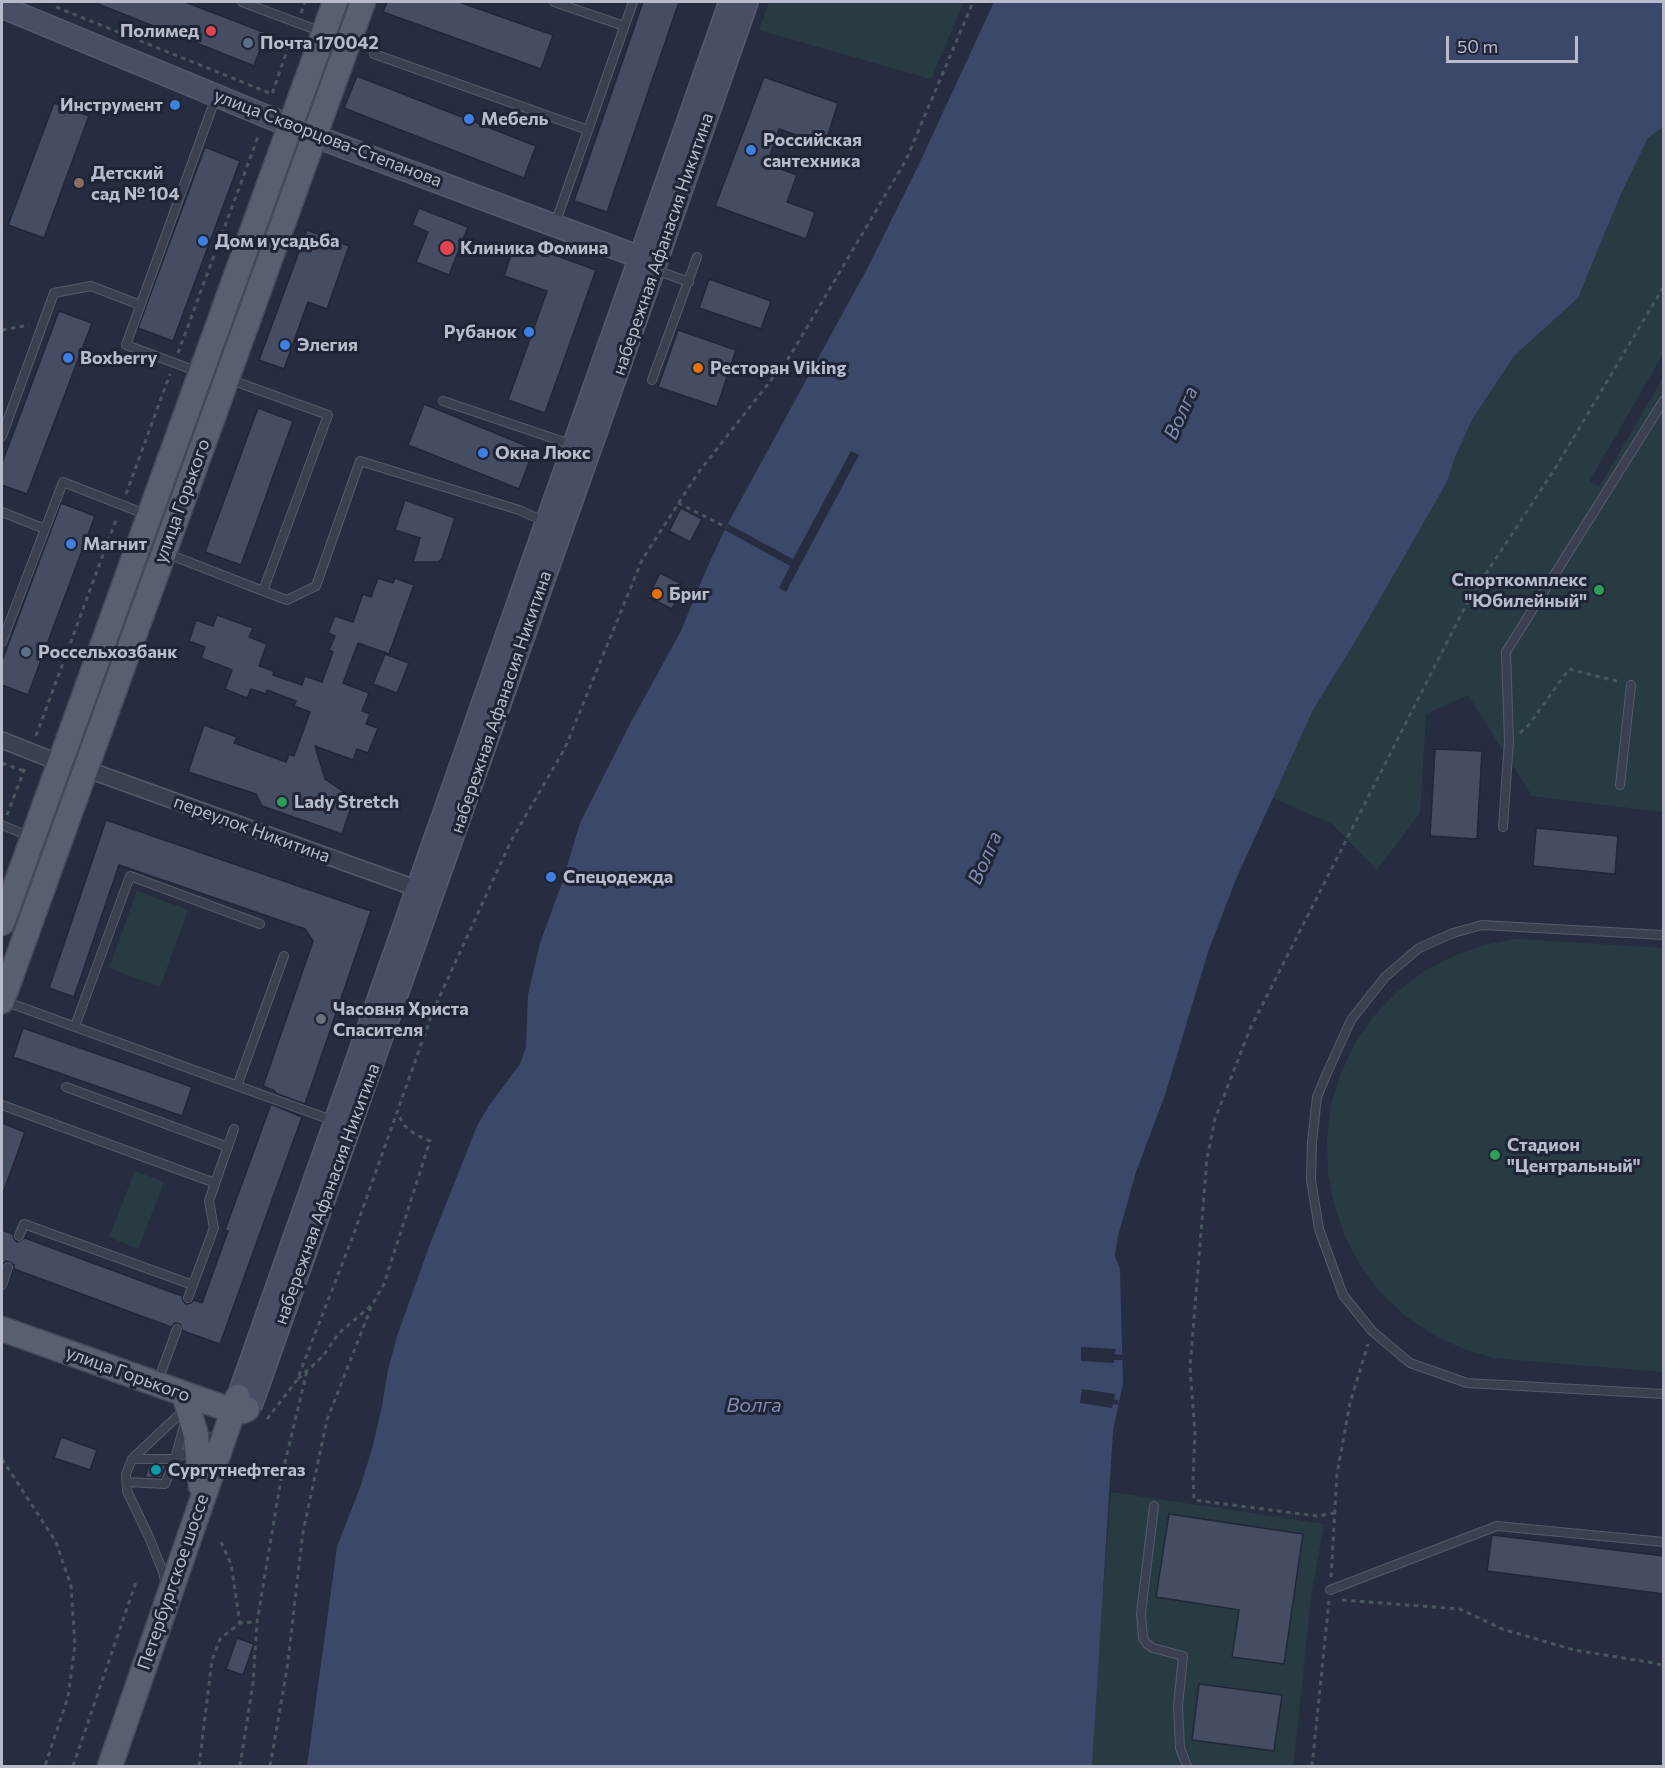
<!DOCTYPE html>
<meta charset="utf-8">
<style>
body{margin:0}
#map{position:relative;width:1665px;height:1768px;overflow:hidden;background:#262d41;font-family:Commissioner,sans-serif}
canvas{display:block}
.frame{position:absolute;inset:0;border:3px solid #b7bbcb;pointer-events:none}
.scale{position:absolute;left:1446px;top:36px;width:132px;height:27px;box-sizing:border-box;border:3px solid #b7bbcb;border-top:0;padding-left:8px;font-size:18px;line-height:21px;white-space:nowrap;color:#b7bbcb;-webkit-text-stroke:4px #1f2536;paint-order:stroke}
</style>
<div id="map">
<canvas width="1665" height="1768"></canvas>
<div class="frame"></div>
<div class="scale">50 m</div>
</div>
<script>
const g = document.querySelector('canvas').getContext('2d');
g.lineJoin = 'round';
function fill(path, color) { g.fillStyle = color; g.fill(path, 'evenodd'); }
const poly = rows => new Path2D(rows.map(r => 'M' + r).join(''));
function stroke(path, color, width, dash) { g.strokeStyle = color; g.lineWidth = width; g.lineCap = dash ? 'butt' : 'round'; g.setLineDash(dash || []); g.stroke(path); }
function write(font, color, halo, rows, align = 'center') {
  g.font = font + ' Commissioner,sans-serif'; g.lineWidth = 6; g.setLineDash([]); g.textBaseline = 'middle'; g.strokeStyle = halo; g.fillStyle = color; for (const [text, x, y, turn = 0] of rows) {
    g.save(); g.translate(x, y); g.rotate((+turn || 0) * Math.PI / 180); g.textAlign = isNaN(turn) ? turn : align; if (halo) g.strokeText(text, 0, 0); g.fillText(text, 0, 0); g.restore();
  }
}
fill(poly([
 [769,2,964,2,931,79,759,30],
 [1663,127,1663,354,1589,482,1600,486,1663,378,1663,812,1532,796,1468,695,1426,714,1420,813,1377,870,1332,824,1273,798,1313,710,1361,632,1447,482,1455,457,1473,418,1514,356,1578,298,1621,194,1648,138],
 [137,891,188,910,160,987,109,968],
 [1517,939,1663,948,1663,1372,1493,1358,1461,1348,1432,1334,1404,1315,1380,1292,1360,1265,1345,1236,1334,1204,1328,1172,1327,1138,1331,1105,1341,1073,1355,1043,1374,1016,1397,992,1423,972,1453,956,1484,945],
 [135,1171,164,1182,138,1249,109,1237],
 [1111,1492,1324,1524,1312,1591,1293,1766,1092,1766,1097,1669]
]), '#283b42');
fill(poly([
 [994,2,1663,2,1663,127,1648,138,1621,194,1578,298,1514,356,1473,418,1455,457,1447,482,1361,632,1313,710,1236,879,1208,952,1165,1095,1136,1172,1118,1236,1115,1256,1120,1269,1123,1383,1113,1431,1092,1766,307,1766,337,1547,361,1485,373,1445,382,1406,388,1370,397,1336,430,1244,477,1126,488,1107,520,1064,526,1047,528,995,540,943,562,883,580,823,631,722,681,631,703,577,726,527,868,267,920,162]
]), '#3b4869');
fill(poly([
 [851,451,859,455,786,592,779,588,790,566,725,530,728,524,793,559],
 [1081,1347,1116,1349,1115,1354,1122,1355,1122,1360,1114,1360,1114,1363,1081,1361],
 [1082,1389,1115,1394,1114,1399,1118,1400,1118,1405,1113,1404,1112,1408,1080,1403]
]), '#262d41');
const building = poly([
 [93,2,185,2,266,33,254,66,93,2],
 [387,2,459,2,553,35,541,69,383,12,387,2],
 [643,2,679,2,607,212,574,201,643,2],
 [357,76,536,146,524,178,344,108,357,76],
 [764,77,838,103,825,145,779,129,767,164,797,175,787,202,815,212,806,239,715,206,764,77],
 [54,103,89,116,44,238,8,225,54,103],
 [205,147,240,161,173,341,138,328,205,147],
 [419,208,468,227,449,275,416,262,428,232,412,225,419,208],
 [307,230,349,246,327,309,308,302,284,369,259,360,307,230],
 [516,241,596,270,545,413,508,400,547,291,504,276,516,241],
 [709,279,771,301,761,329,699,308,709,279],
 [59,311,92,323,27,494,2,485,2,463,59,311],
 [678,330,736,350,717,407,658,387,678,330],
 [424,404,534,449,519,489,408,445,424,404],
 [258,408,293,421,241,565,205,552,258,408],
 [405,500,455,518,442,558,439,562,413,562,420,538,395,530,405,500],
 [61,503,95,516,28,695,2,685,2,661,61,503],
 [681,508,702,519,690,542,669,531,681,508],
 [660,573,684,585,672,609,648,597,660,573],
 [378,578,393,583,395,578,414,585,389,654,358,643,343,683,369,693,362,711,370,714,366,724,378,728,368,753,357,749,353,760,315,746,325,779,354,799,342,834,262,806,256,794,188,772,204,725,237,737,234,743,286,762,289,754,294,756,310,712,294,706,296,701,267,690,266,694,251,689,247,698,225,689,232,670,201,658,205,647,189,641,196,620,213,626,217,615,253,628,249,637,267,644,259,666,274,671,273,675,302,685,305,676,322,682,333,652,329,650,335,636,328,633,335,616,353,622,363,594,371,597,378,578],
 [385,654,409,663,397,693,373,684,385,654],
 [1435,749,1482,751,1477,839,1430,836,1435,749],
 [106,820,371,911,305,1104,275,1093,275,1091,263,1086,313,941,305,929,119,865,74,997,49,988,106,820],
 [1536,828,1618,836,1615,874,1533,866,1536,828],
 [23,1028,192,1087,182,1116,13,1057,23,1028],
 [271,1104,302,1117,220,1344,183,1331,180,1324,175,1323,171,1327,14,1269,14,1265,10,1262,6,1261,2,1265,2,1230,13,1234,14,1239,17,1242,25,1238,182,1296,183,1301,186,1304,191,1303,194,1300,202,1303,228,1231,225,1230,271,1104],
 [2,1123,25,1132,3,1193,2,1193,2,1123],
 [61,1437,97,1450,90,1470,54,1458,61,1437],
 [149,1465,166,1465,161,1478,145,1477,149,1465],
 [1169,1514,1303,1534,1284,1664,1232,1657,1239,1610,1156,1597,1169,1514],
 [1492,1535,1664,1556,1664,1594,1487,1571,1492,1535],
 [237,1638,254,1644,243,1675,226,1669,237,1638],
 [1199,1684,1282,1695,1274,1751,1192,1740,1199,1684]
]);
fill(building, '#454d63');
stroke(building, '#212738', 1.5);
const lane = poly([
 [242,2,322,32],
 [554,2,624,26],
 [374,54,588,130],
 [555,224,633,2],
 [657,264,664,273,689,282],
 [199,372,126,345,216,97],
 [652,380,697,257],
 [443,401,573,445],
 [2,436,54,293,91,286,140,305],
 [2,512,45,529],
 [168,554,263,591,328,415,231,380],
 [263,591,287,600,316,586,360,461,519,510,546,522],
 [2,642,63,482,145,514],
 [1620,785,1631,685],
 [2,825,31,837],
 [1503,827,1509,741,1506,652,1664,400],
 [1664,935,1482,925,1453,933,1419,948,1385,977,1351,1020,1327,1073,1317,1097,1312,1142,1311,1180,1319,1229,1343,1295,1372,1331,1410,1363,1467,1383,1664,1394],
 [4,1001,334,1121],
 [75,1026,130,876,260,924],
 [237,1086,284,956],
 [66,1087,228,1147],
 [2,1105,215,1183],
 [19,1236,24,1224,193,1285],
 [2,1285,8,1267],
 [188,1298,214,1228,209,1201,234,1129],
 [162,1370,177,1329],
 [132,1459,175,1459,219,1433],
 [127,1482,165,1484,175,1459,185,1422],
 [1154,1506,1141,1613,1143,1638,1147,1644,1153,1648,1183,1656,1178,1706,1180,1748,1187,1766],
 [166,1584,163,1572,149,1537,127,1491,126,1474,132,1459,185,1409],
 [1330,1590,1497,1526,1664,1542]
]);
const street = poly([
 [2,740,60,763],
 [86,769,418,889]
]);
const secondary = poly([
 [2,7,314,136,653,262],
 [238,1397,730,2],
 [252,1403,656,263,747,2]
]);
const primary = poly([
 [2,923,335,2],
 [2,1001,363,2],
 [2,1329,233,1411,243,1411,247,1409],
 [184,1394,196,1435,201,1486],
 [110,1766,238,1397]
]);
stroke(lane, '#555b6b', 10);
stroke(street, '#555b6b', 18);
stroke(secondary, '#555b6b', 24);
stroke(primary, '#44495a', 27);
stroke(poly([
 [56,7,272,94,293,33],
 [301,13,305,2],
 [2,330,29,325],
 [178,353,259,134],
 [126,494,170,374],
 [678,503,726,527],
 [1520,733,1528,726,1569,669,1620,682],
 [36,736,117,517],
 [2,763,24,771],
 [7,815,26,765],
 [298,1379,323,1356,339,1333,372,1305,384,1284,430,1141,416,1135,405,1126,397,1113],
 [267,1419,297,1380,353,1236,433,1011,511,841,565,748,642,560,698,473,790,356,906,160,973,2],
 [2,1459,56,1542,71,1586,75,1645,68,1697,45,1766],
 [1335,1513,1317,1516,1194,1500,1193,1478,1195,1433,1190,1368,1207,1158,1215,1119,1250,1029,1468,601,1556,467,1664,286],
 [221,1542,231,1564,240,1623],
 [1331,1577,1337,1474,1350,1403,1368,1344],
 [1342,1600,1460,1609,1502,1629,1574,1650,1654,1663,1664,1666],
 [73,1766,137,1579],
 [199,1766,212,1660,220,1639,240,1623,257,1622],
 [240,1766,253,1683,257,1622,281,1479,307,1371],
 [270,1766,287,1669,303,1532,327,1420,372,1305],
 [1312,1766,1329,1601]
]), '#46585e', 3, [4.5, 4.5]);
stroke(lane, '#3a4050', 8);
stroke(street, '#3a4050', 15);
stroke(secondary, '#484e63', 21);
stroke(primary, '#585f70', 24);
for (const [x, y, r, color] of [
 [211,31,6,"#e0444e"],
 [248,43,6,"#5c6f8a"],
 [175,105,6,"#3f7fe0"],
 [469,119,6,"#3f7fe0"],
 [751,150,6,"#3f7fe0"],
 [79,183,6,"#8d6e63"],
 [203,241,6,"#3f7fe0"],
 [447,248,8,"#e0444e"],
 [529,332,6,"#3f7fe0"],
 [285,345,6,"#3f7fe0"],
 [68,358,6,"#3f7fe0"],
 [698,368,6,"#e8710a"],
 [483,453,6,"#3f7fe0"],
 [71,544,6,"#3f7fe0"],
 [1599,590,6,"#2e9e5b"],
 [657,594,6,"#e8710a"],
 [26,652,6,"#5c6f8a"],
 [282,802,6,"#2e9e5b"],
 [551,877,6,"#3f7fe0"],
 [321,1019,6,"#6b7280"],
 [1495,1155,6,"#2e9e5b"],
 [156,1470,6,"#0f9aa8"]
]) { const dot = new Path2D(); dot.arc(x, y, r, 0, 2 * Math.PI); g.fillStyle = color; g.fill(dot); stroke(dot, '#1f2536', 2); }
write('bold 18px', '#b7bbcb', '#1f2536', [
 ["Полимед",199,31,"right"],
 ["Почта 170042",260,43],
 ["Инструмент",163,105,"right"],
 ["Мебель",481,119],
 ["Российская",763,140],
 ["сантехника",763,161],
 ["Детский",91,173],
 ["сад № 104",91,194],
 ["Дом и усадьба",215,241],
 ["Клиника Фомина",460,248],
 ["Рубанок",517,332,"right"],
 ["Элегия",297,345],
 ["Boxberry",80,358],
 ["Ресторан Viking",710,368],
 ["Окна Люкс",495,453],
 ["Магнит",83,544],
 ["Спорткомплекс",1587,580,"right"],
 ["\"Юбилейный\"",1587,601,"right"],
 ["Бриг",669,594],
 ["Россельхозбанк",38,652],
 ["Lady Stretch",294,802],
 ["Спецодежда",563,877],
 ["Часовня Христа",333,1009],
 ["Спасителя",333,1030],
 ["Стадион",1507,1145],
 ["\"Центральный\"",1507,1166],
 ["Сургутнефтегаз",168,1470]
], 'left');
write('18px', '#b7bbcb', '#1f2536', [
 ["улица Скворцова-Степанова",328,138,21],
 ["набережная Афанасия Никитина",663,244,-71],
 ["улица Горького",182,501,-70],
 ["набережная Афанасия Никитина",501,702,-71],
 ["переулок Никитина",252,829,20],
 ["набережная Афанасия Никитина",327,1194,-70],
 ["улица Горького",128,1374,20],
 ["Петербургское шоссе",173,1582,-71]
]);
write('italic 20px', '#7e8db2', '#1f2536', [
 ["Волга",1181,413,-66],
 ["Волга",985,858,-66],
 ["Волга",754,1405]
]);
</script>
